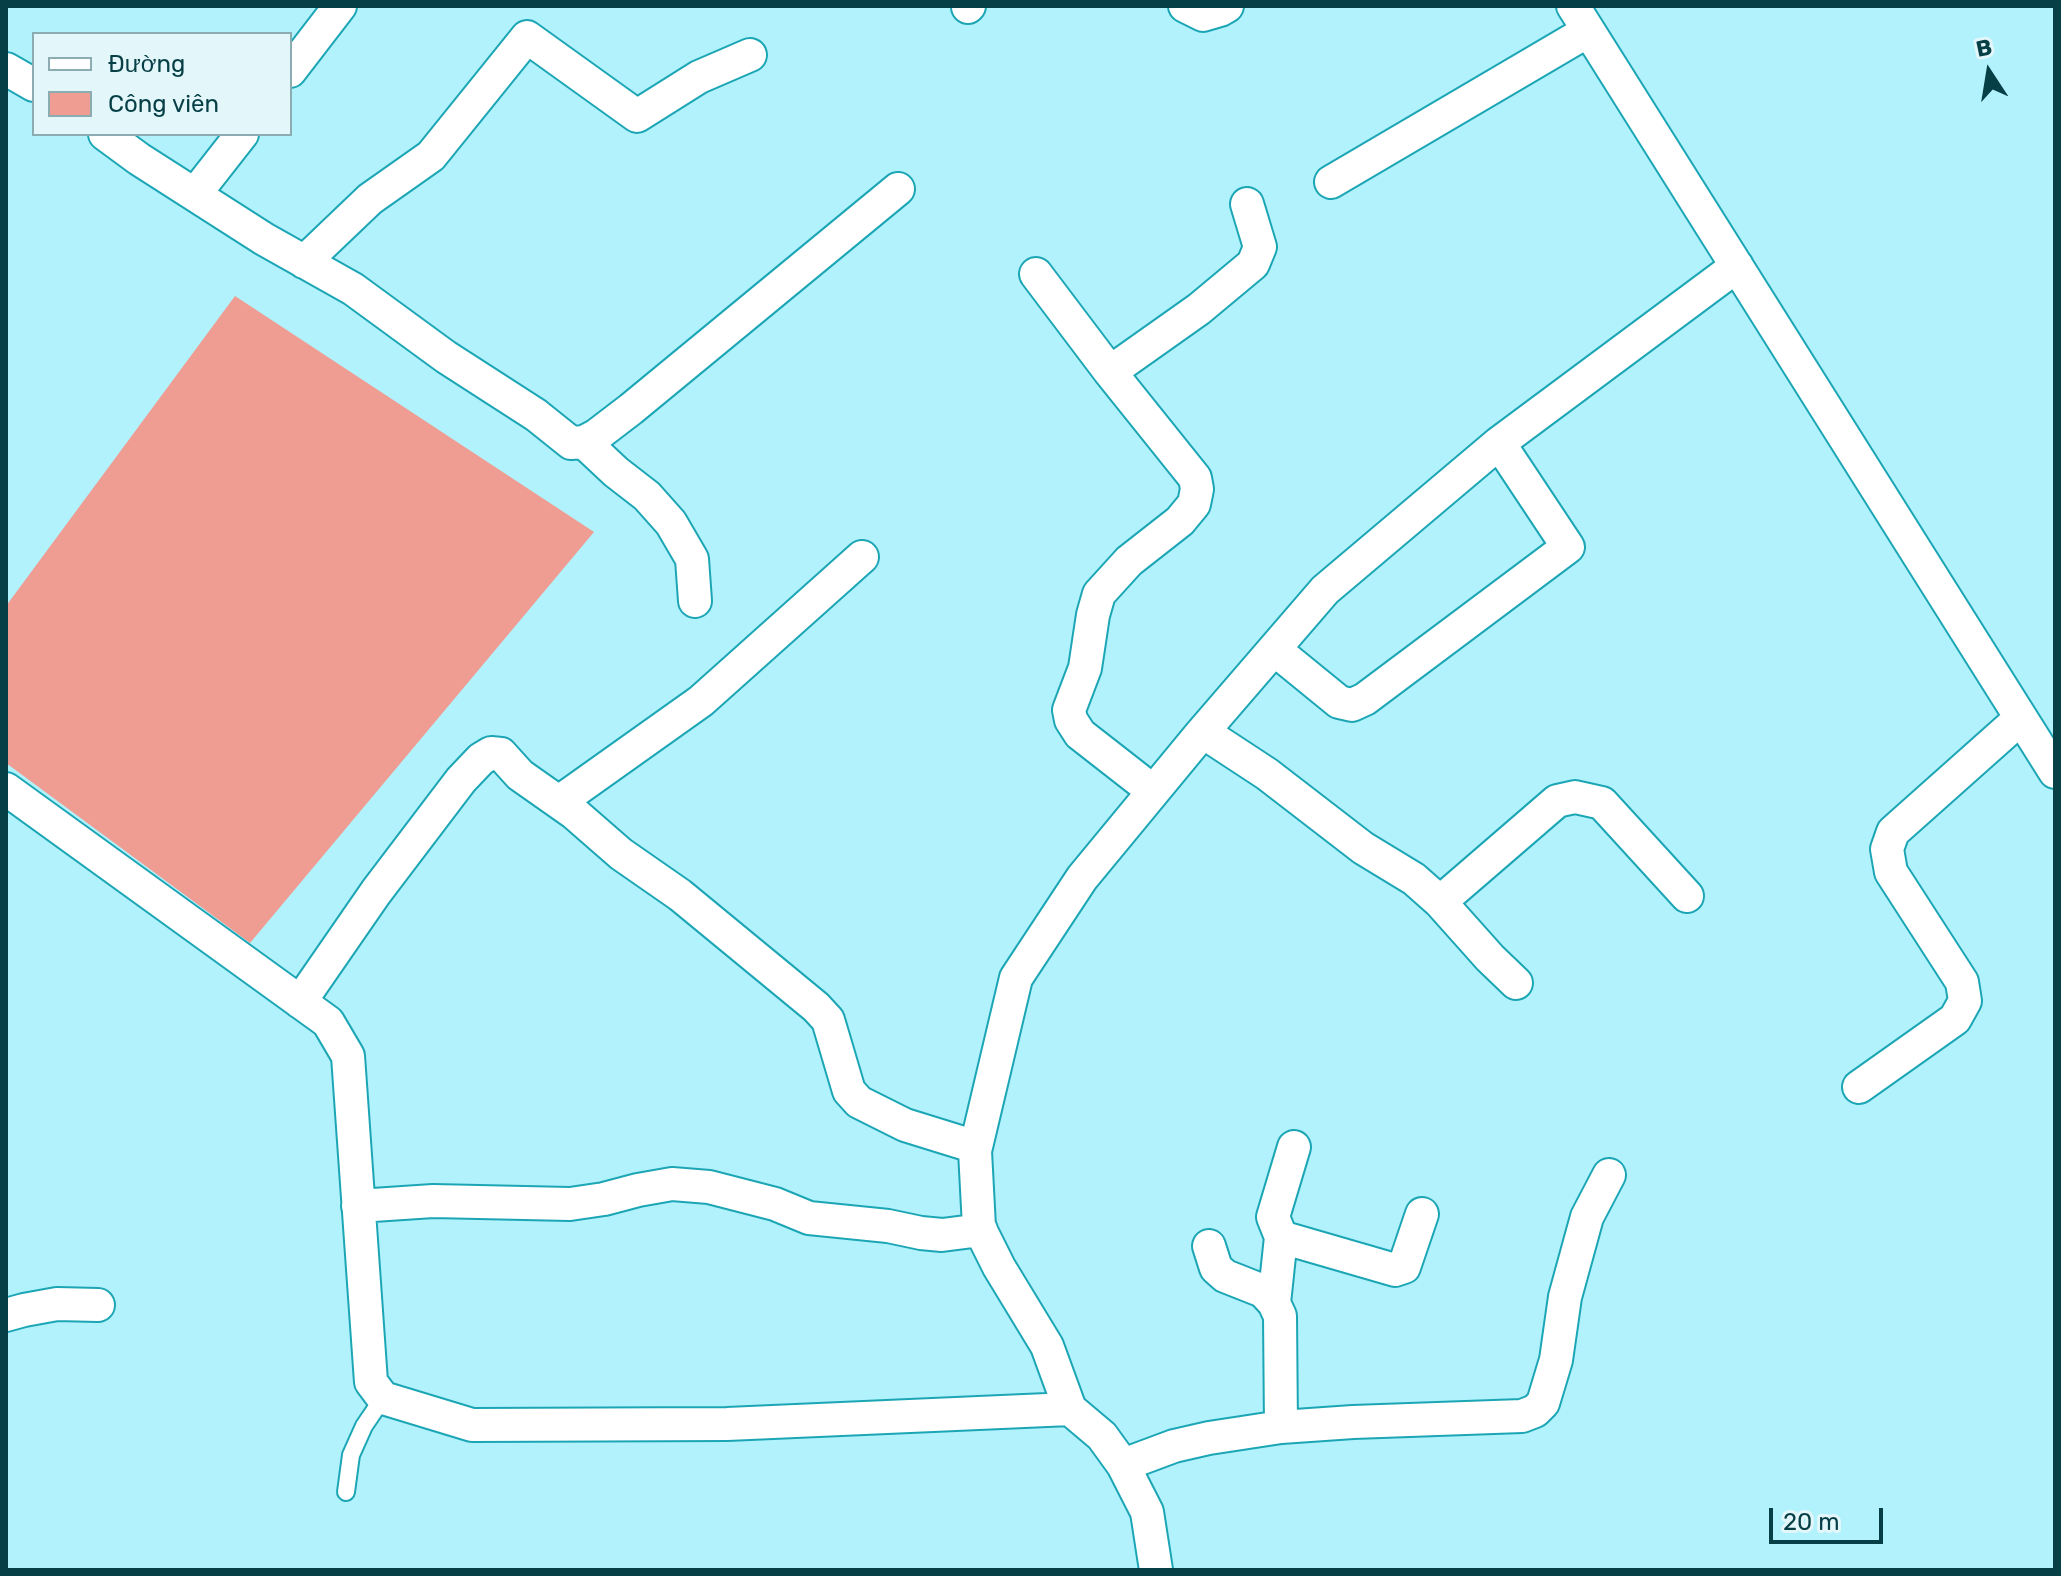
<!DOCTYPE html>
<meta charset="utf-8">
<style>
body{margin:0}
#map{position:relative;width:2061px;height:1576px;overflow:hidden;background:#b2f2fc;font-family:Rubik,sans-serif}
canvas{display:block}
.frame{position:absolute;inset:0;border:8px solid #073f46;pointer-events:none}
.legend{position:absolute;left:32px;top:32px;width:260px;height:104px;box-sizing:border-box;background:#e3f7fa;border:2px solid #8badb2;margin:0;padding:10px 14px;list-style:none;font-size:24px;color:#073f46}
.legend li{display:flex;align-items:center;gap:16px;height:40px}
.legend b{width:40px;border:2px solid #8badb2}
.north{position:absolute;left:1949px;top:32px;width:80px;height:80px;-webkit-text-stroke:6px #e3f7fa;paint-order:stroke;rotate:348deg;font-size:22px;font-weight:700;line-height:32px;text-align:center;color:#073f46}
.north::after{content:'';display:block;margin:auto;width:28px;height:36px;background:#073f46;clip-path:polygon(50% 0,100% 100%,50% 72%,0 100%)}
.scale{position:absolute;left:1769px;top:1508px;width:114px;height:36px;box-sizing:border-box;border:4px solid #073f46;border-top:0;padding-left:10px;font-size:24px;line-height:28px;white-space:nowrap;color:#073f46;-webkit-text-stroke:6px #e3f7fa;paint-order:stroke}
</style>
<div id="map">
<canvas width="2061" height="1576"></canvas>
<div class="frame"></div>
<ul class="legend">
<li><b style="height:10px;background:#fff"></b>Đường</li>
<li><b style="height:22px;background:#ef9c92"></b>Công viên</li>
</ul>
<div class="north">B</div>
<div class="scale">20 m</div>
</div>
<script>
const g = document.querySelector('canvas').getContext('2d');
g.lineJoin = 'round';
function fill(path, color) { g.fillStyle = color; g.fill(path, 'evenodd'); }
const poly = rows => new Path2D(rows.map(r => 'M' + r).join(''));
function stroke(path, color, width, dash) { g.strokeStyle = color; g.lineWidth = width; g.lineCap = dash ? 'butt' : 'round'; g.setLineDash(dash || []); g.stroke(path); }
fill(poly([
 [235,296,594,532,250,943,6,763,6,606]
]), '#ef9c92');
const service = poly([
 [346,1492,351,1455,364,1426,383,1398]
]);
const minor = poly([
 [1185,6,1203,15,1220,10,1227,6],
 [1573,6,2055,772],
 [968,7,969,6],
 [6,69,34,85],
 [290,71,340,6],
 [105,134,139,159,264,239,353,289,446,357,536,415,571,443,584,442,597,435,631,409,898,189],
 [1331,182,1588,31],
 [195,194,242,134],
 [304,262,370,199,431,156,527,37,637,116,699,77,750,55],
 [1036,274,1110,372,1195,478,1197,489,1194,504,1180,521,1129,561,1099,594,1093,615,1085,668,1069,710,1071,720,1080,734,1153,791],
 [1110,372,1199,309,1253,264,1260,247,1247,204],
 [584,442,616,472,647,496,671,523,692,559,695,601],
 [1274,649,1339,702,1352,705,1365,699,1568,547,1499,443],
 [1203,732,1267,774,1363,848,1414,879,1440,902,1490,958,1516,983],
 [6,789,328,1022,348,1056,371,1382,383,1398,472,1425,727,1424,1070,1409],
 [559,802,701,701,862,557],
 [1440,902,1557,801,1575,797,1602,803,1687,896],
 [300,1002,376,892,461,780,481,759,491,753,501,754,520,775,574,813,621,854,680,895,816,1007,828,1020,849,1091,859,1102,905,1125,976,1147],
 [1859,1087,1955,1019,1965,1001,1962,982,1891,872,1887,849,1893,832,2021,718],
 [358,1206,433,1201,570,1204,604,1199,638,1190,672,1184,709,1187,775,1204,809,1218,888,1226,921,1233,942,1235,981,1230],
 [1281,1237,1395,1270,1404,1267,1422,1214],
 [1209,1246,1216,1268,1225,1276,1263,1291,1274,1303,1280,1316,1281,1427],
 [1274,1303,1281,1237,1273,1217,1294,1147],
 [6,1315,24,1310,57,1304,98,1305],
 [1123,1465,1174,1446,1209,1438,1281,1427,1353,1422,1522,1416,1535,1411,1543,1403,1556,1360,1565,1297,1587,1217,1609,1175],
 [1156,1570,1147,1512,1123,1465,1102,1436,1070,1409,1047,1346,999,1267,979,1227,975,1151,1016,978,1082,878,1200,735,1325,590,1499,443,1737,266]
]);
stroke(service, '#1ca6b5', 20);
stroke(minor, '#1ca6b5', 36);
stroke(service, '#fff', 16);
stroke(minor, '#fff', 32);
</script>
